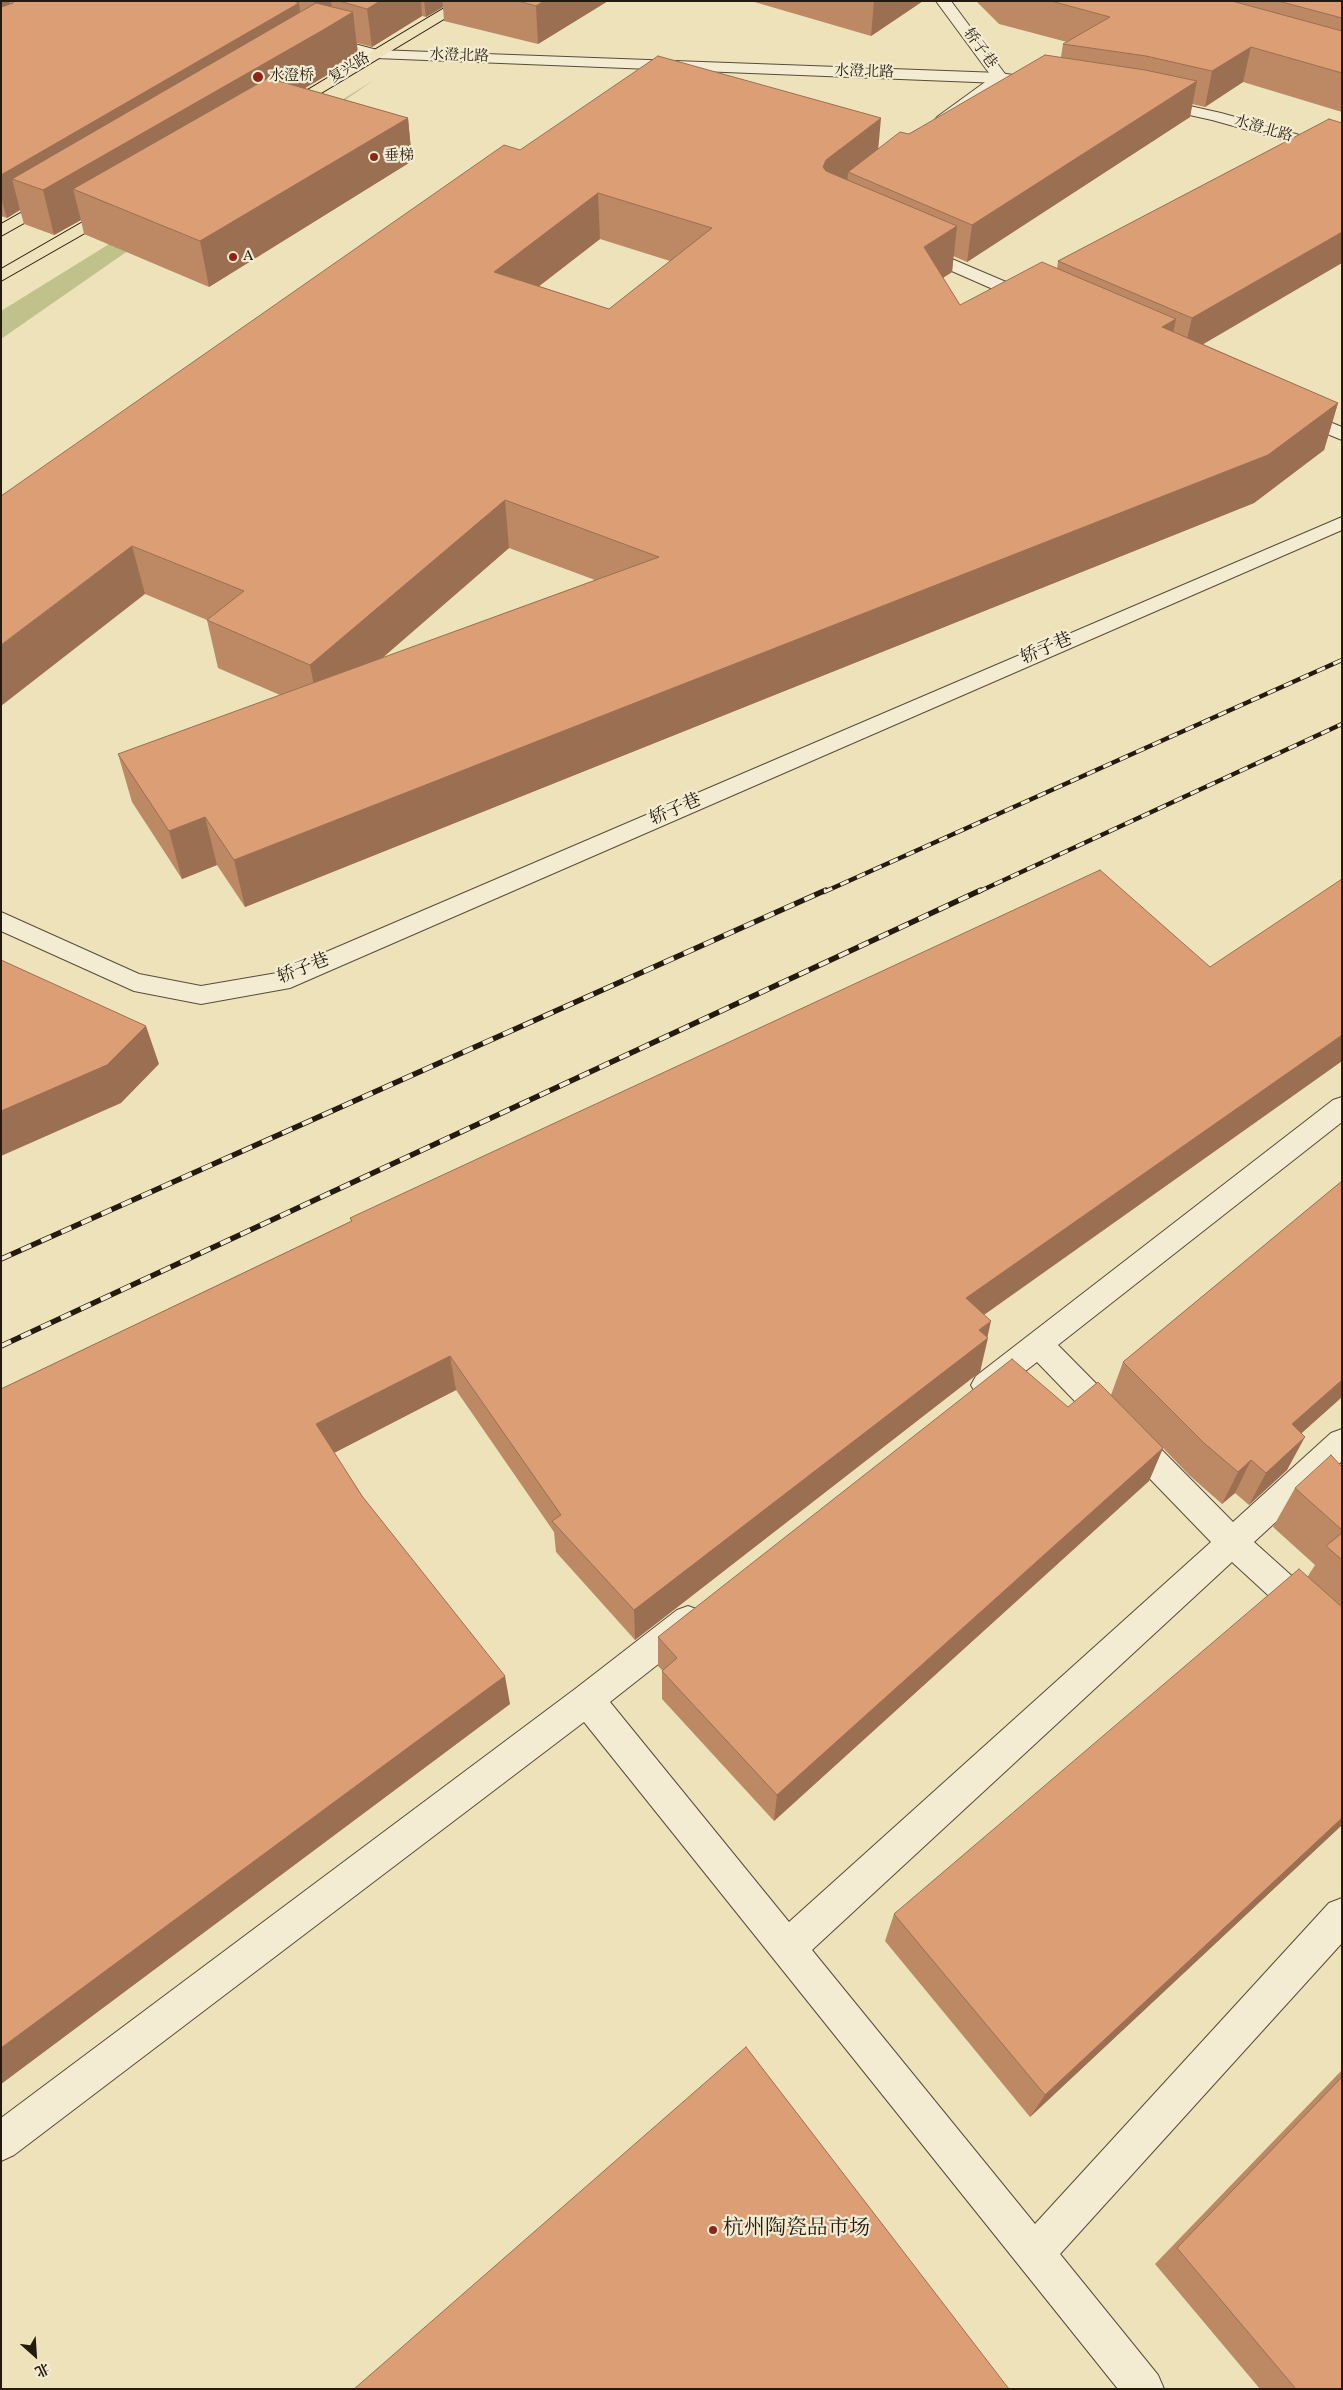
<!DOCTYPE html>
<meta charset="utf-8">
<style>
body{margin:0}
#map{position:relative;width:1343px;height:2390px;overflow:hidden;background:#eee2ba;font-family:Vollkorn,"Noto Serif SC",serif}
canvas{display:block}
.frame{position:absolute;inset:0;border:2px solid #251a0e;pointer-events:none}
.north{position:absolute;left:10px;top:2330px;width:50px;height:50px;-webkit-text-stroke:4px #f4ecd2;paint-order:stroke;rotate:154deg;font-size:14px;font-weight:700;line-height:20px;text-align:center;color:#251a0e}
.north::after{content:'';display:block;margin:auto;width:18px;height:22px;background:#251a0e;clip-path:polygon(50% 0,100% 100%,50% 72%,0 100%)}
</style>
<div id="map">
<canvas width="1343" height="2390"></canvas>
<div class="frame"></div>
<div class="north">北</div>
</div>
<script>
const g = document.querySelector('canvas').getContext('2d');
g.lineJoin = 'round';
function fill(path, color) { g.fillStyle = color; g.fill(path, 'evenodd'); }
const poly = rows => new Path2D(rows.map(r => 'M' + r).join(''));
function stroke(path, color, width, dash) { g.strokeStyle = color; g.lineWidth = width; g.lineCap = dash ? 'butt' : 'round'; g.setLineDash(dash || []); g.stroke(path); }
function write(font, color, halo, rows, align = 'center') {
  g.font = font + ' Vollkorn,"Noto Serif SC",serif'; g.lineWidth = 4.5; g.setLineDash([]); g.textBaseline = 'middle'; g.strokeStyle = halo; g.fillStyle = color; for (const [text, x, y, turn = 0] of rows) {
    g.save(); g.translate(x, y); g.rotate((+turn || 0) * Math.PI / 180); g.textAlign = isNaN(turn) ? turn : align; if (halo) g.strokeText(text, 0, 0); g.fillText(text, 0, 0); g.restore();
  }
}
fill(poly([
 [374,80,1,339,1,311]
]), '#c0c18b');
const service = poly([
 [936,1,951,1,1008,78,949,123,943,125,937,123,935,120,937,117,992,77,936,1],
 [919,245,1039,296,1042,300,1039,304,1027,304,913,254,910,250,913,246,919,245],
 [1297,409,1342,427,1342,440,1290,419,1288,415,1290,411,1297,409],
 [1342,517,1342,530,290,988,201,1004,134,991,1,931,1,912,139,974,201,986,277,973,1342,517],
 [1342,1097,1342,1122,1058,1345,1233,1522,1331,1433,1342,1429,1342,1461,1254,1542,1342,1621,1342,1657,1331,1653,1232,1562,812,1950,1035,2224,1329,1903,1342,1898,1342,1943,1060,2254,1158,2375,1164,2389,1118,2389,584,1722,14,2155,1,2161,1,2118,575,1689,677,1610,688,1606,699,1610,704,1621,699,1632,610,1702,789,1922,1211,1542,1037,1362,996,1394,986,1398,976,1394,971,1385,976,1376,1333,1100,1342,1097]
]);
const tertiary = poly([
 [321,35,377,50,1000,73,1040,79,1048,84,1040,89,1000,83,376,58,316,42,314,39,316,36,321,35],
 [1154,98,1221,113,1303,136,1342,151,1342,162,1291,142,1212,120,1149,106,1146,103,1154,98]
]);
const primary = poly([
 [456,1,474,1,288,113,282,115,274,110,456,1],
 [54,194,60,195,62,199,60,203,1,236,1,224,54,194],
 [114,204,120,205,122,209,120,213,1,281,1,269,114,204]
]);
stroke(service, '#574c39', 2);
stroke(tertiary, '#574c39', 2);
stroke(primary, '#251a0e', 2);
fill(service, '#f4ecd2');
fill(tertiary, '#f4ecd2');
fill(primary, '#eee2ba');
const railFar1 = poly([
 [824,892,1342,660],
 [978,892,1342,724]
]);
const rail = poly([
 [1,1259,826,890],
 [1,1346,981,890]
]);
stroke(railFar1, '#251a0e', 4.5);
stroke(rail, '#251a0e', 5.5);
stroke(railFar1, '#f4ecd2', 3, [9]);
stroke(rail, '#f4ecd2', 4, [11]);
fill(poly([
 [1,1,608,1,538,44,444,21,443,7,426,17,422,16,372,47,357,43,358,55,304,88,408,118,412,161,209,287,84,234,81,220,54,235,24,224,20,210,7,218,1,216],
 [751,1,923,1,871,36],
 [976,1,1342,1,1342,112,1243,82,1205,107,1192,104,1190,117,967,262,953,256,952,272,943,278,960,305,1057,269,1058,261,1329,119,1203,344,1338,403,1324,450,1254,503,245,907,217,865,182,879,132,802,118,754,280,695,218,668,207,620,145,594,1,496,520,150,878,149,1061,57,1063,44,1067,42,999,24],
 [600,239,670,261,609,309,539,286],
 [509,548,595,580,382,658],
 [1210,967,1342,1061,984,1315,987,1337,980,1372,635,1640,556,1552,554,1532,456,1390,334,1453,362,1496,510,1704,1,2084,1,1389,351,1221,350,1218],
 [1342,1181,1342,1397,1301,1433,1287,1470,1249,1505,1235,1493,1222,1504,1189,1475,1163,1448,1149,1481,774,1821,662,1699,662,1670,658,1666,658,1637,1068,1407,1111,1395,1123,1362],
 [1342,1467,1342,1825,1030,2117,885,1941,894,1914,1308,1576,1315,1565,1273,1527,1295,1488],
 [1342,2070,1342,2389,1260,2389,1155,2264]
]), '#bd8965');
fill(poly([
 [1,1,9,1,16,30,1,36],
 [314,1,331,1,334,23,319,32],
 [380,1,421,1,422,16,372,47,367,9],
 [424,1,442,1,443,7,426,17],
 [544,1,608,1,538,44,536,6],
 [874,1,923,1,871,36],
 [299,3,304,41,353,12,358,55,329,74,108,204,73,189,81,220,54,235,43,190,12,179,20,210,7,218,1,198,1,175],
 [1251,47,1243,82,1205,107,1212,71],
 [1197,81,1190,117,967,262,972,225],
 [408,118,412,161,209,287,200,241],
 [881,118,877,163,848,172,847,186,823,206,823,167,826,160],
 [598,193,600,239,498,318,494,272],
 [957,226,952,272,919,293,924,247],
 [1342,232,1342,263,1183,356,1192,318],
 [1176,319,1166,366,1162,327],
 [1338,403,1324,450,1254,503,245,907,234,860],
 [505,500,509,548,319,713,310,665],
 [132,546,145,594,1,706,1,645],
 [205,817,217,865,182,879,169,831],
 [146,1026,159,1064,121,1103,1,1156,1,1111],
 [1342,1035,1342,1061,958,1333,966,1298],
 [991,1321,987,1339,988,1338,980,1372,635,1640,634,1610],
 [450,1356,456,1390,326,1457,316,1424],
 [1342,1380,1342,1397,1275,1457,1292,1424],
 [1305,1437,1287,1470,1249,1505,1266,1473],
 [1163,1448,1149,1481,774,1821,777,1795],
 [1251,1460,1235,1493,1222,1504,1238,1472],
 [505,1676,510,1704,1,2084,1,2048],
 [1342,1818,1342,1825,1030,2117,1045,2095]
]), '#9a6f52');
const building = poly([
 [14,1,293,1,299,3,1,175,1,7,13,3,14,1],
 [339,1,380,1,367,9,339,1],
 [518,1,544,1,536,6,518,1],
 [1051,1,1232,1,1342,31,1342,73,1251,47,1212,71,1146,56,1063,44,1110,17,1051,1],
 [1278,1,1342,1,1342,18,1278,1],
 [316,3,353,12,323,30,43,190,12,179,316,3],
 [1045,55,1145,70,1197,81,972,225,848,172,900,132,909,134,1045,55],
 [658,56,881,118,826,160,823,167,826,171,957,226,924,247,960,305,1042,262,1176,319,1162,327,1338,403,1268,455,234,860,205,817,169,831,118,754,659,557,505,500,310,665,207,620,244,591,132,546,1,645,1,496,504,145,520,150,658,56],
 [598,193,712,228,609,309,494,272,598,193],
 [268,78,408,118,200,241,73,189,268,78],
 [1329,119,1342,123,1342,232,1192,318,1058,261,1329,119],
 [1100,870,1210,967,1342,879,1342,1035,966,1298,991,1321,979,1330,988,1338,634,1610,552,1521,561,1515,450,1356,316,1424,362,1496,505,1676,1,2048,1,1389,352,1221,350,1218,1100,870],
 [1,960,146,1026,107,1065,1,1111,1,960],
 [1342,1181,1342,1380,1292,1424,1305,1437,1266,1473,1251,1460,1238,1472,1204,1443,1123,1362,1342,1181],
 [1012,1359,1068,1407,1098,1382,1163,1448,777,1795,662,1671,677,1658,658,1637,1012,1359],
 [1331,1455,1342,1467,1342,1530,1295,1488,1331,1455],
 [1342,1533,1342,1560,1326,1546,1342,1533],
 [1299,1569,1342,1607,1342,1818,1045,2095,894,1914,1299,1569],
 [746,2047,1009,2389,354,2389,746,2047],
 [1342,2077,1342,2389,1296,2389,1177,2248,1342,2077]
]);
fill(building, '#dc9f75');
stroke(building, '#9a6f52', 1);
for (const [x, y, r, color] of [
 [258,77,6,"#8f2418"],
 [374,157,5,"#8f2418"],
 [233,257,5,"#8f2418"],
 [713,2230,5,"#8f2418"]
]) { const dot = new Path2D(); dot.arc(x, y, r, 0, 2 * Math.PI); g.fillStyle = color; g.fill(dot); stroke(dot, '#f4ecd2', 2); }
write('15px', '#251a0e', '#f4ecd2', [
 ["轿子巷",979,49,54],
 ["水澄北路",459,57,2],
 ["复兴路",350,69,-31],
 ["水澄北路",864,73,2],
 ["水澄北路",1263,130,16]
]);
write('15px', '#251a0e', '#f4ecd2', [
 ["水澄桥",269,77],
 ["垂梯",384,157],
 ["A",243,257]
], 'left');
write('18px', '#251a0e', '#f4ecd2', [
 ["轿子巷",1047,650,-23],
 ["轿子巷",676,811,-23],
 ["轿子巷",304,970,-21]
]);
write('21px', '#251a0e', '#f4ecd2', [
 ["杭州陶瓷品市场",723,2230]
], 'left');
</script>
